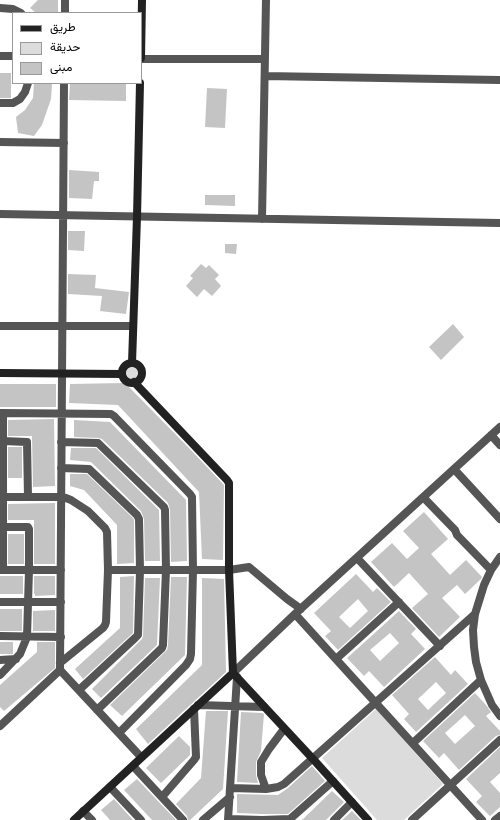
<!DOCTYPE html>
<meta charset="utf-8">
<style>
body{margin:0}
#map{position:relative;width:500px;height:820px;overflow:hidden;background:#fff;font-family:"Source Sans 3",Vazirmatn,sans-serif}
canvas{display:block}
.legend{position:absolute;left:12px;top:12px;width:130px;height:72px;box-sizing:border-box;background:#fff;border:1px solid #999;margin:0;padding:5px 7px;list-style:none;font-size:12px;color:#000}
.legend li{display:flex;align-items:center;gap:8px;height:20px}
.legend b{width:20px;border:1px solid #999}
</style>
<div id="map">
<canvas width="500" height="820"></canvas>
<ul class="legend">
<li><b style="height:5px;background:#222"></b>طريق</li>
<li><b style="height:11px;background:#dcdcdc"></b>حديقة</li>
<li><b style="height:11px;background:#c4c4c4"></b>مبنى</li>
</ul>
</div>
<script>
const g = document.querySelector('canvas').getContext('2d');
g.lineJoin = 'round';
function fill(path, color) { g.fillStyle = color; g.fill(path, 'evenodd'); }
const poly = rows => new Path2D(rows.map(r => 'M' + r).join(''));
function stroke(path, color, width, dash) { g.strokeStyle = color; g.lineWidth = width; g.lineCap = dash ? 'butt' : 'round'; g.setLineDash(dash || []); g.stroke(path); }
fill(poly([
 '126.5 373a5.5 5.5 0 1 1 11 0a5.5 5.5 0 1 1-11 0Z',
 [376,709,443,784,404,820,377,820,322,758]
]), '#dcdcdc');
fill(poly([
 [38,0,58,0,58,13,36,13,30,8],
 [0,73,11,73,11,98,0,98],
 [34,83,52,83,51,99,42,125,34,136,18,133,16,117,25,110,33,98],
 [70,83,126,83,126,101,69,100],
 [207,88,227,89,225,128,205,127],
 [69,170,99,172,99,181,94,181,92,199,69,198],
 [205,195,235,195,235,206,205,205],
 [68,231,85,231,84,251,68,250],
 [225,244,237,244,236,254,225,253],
 [201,264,206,268,209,265,219,275,215,279,221,286,212,296,204,289,197,297,186,286,193,278,190,276],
 [68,274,96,275,95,288,129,292,126,314,100,311,102,296,68,294],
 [453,324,464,337,441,360,429,347],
 [125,383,189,448,224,485,223,560,202,559,199,492,118,405,69,403,70,384],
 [0,384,56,384,56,407,0,407],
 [54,419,55,486,33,487,32,436,8,436,8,420],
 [74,420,110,422,186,500,187,561,171,562,170,510,168,503,102,439,98,438,74,437],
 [8,447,22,447,22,478,8,478],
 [71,448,96,448,159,510,160,561,145,561,144,519,141,511,91,462,70,460],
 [70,474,87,474,133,518,134,520,134,563,117,564,117,525,84,490,70,486],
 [55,503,55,564,34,564,34,520,8,520,8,504],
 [424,512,448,539,431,554,450,575,466,560,482,577,481,579,465,594,457,585,442,598,460,617,439,637,412,608,428,594,409,573,394,587,371,562,392,543,407,559,419,548,403,531],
 [8,534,24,534,24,564,8,564],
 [356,574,373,592,377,588,391,602,338,650,325,636,331,631,314,613],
 [358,599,368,611,350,628,339,617],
 [0,576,23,576,23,594,0,594],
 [34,576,55,576,55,595,35,596,35,594,34,594],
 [134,576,133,633,83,679,75,669,120,628,120,577],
 [171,577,187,577,185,655,122,716,110,705,167,650,168,645],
 [145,578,160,578,157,645,101,698,92,689,142,639,143,636],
 [202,578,224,579,226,672,148,744,136,729,202,665],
 [0,609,22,609,22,631,0,631],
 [55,610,55,631,33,631,33,611],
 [399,611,416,629,411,634,425,649,384,687,369,671,364,676,347,658],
 [390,633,399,643,380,661,370,650],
 [0,642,13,642,13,654,0,654],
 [37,642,55,642,55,668,4,711,0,707,0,685,37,652],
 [435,657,451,675,455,670,468,684,416,732,404,719,409,714,392,695],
 [436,682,446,693,428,710,418,699],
 [475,693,486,705,491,712,486,716,500,731,500,735,496,736,459,770,444,753,439,758,423,741],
 [465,715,475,726,455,744,445,733],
 [206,711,228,711,223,789,190,820,188,820,187,816,176,804,201,778],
 [241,712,262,713,264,714,261,751,256,762,256,775,258,783,237,782],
 [179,736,190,747,190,755,161,783,146,768],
 [500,747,500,773,490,782,500,793,500,807,490,816,476,802,482,796,466,779],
 [312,766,325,781,288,814,262,814,237,813,237,794,278,795,288,788],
 [137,779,176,820,152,820,124,790],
 [332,791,344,802,326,820,302,820],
 [114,799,133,820,110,820,101,810],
 [352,811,361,820,342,820]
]), '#c4c4c4');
stroke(poly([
 [0,8,13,9,21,13],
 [65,13,65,0],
 [0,56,13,56],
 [141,59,265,59],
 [265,76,500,80],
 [64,83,60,670,141,757],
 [0,103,13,103,20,99,25,92,28,83],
 [0,142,64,143],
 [0,214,500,223],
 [262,219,266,0],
 [0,326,133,326],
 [0,413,111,414,114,416,190,494,192,497,193,570,191,654,190,659,186,665,119,733],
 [491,435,500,445],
 [3,441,27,442,28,497],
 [61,442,98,443,164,507,165,510,166,570,163,645,162,648,97,710],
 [61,468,89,469,137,515,139,519,140,570,138,635,135,638,79,690],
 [454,469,500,519],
 [0,497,61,497,66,498,71,500,88,511,105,528,107,532,108,570,106,622,105,625,103,628,60,663],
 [423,497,455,530,457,535,491,570],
 [500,557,491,570,484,585,475,614,473,630,474,647,476,662,481,680,492,705,500,716],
 [357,558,440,646],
 [0,570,61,570],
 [3,570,3,413],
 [108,570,229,570,249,567,287,599,301,609],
 [0,602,61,602],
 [295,614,482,820],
 [0,636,61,637],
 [336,659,399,602],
 [0,660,16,659],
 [233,673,295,614,500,427],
 [0,675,20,654,27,637,29,570,29,529,28,527,3,527],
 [198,705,264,707],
 [0,726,60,670],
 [413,743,481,680],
 [133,766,183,820],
 [110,787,141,820],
 [230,788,266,789,261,775,261,762,269,749,284,729],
 [266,789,278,787,284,784,475,614],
 [162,797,194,760,196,757,194,709],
 [83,811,92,820],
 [228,819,262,820,290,819,333,781],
 [203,820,230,797],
 [228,820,237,677],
 [334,820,352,802],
 [412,820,500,740],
 [495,820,500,816]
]), '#555', 8);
stroke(poly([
 [141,58,142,0],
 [132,363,137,217,140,83],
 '122 373a10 10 0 1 1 20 0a10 10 0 1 1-20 0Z',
 [0,373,122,374],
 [134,382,227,480,229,483,229,570,233,673,313,759,368,820],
 [74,820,233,673]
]), '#222', 8);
</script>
